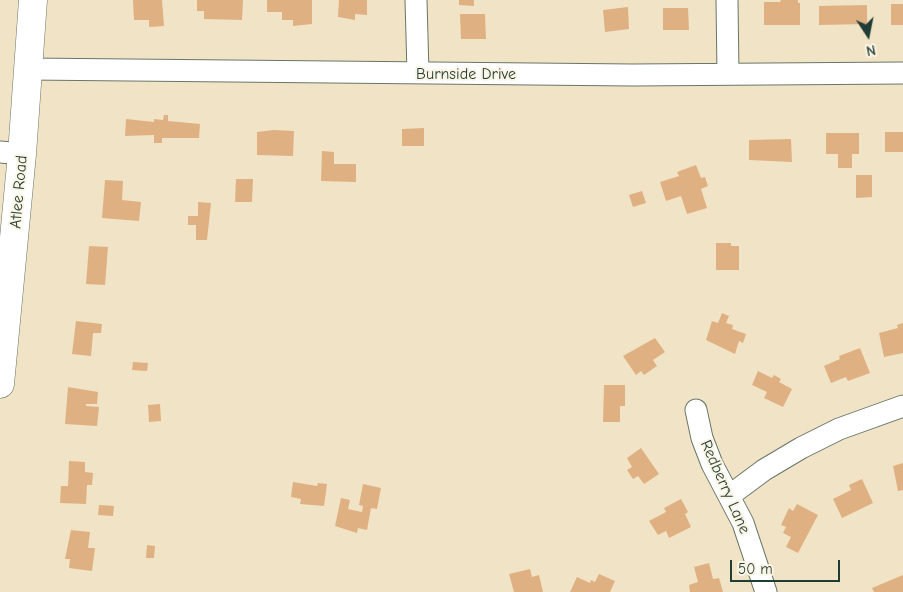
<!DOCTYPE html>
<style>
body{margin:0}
#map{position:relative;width:903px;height:592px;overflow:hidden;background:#f1e3c5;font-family:"Comic Neue",sans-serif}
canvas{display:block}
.north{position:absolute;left:843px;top:10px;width:50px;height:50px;-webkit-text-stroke:4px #fcf5e5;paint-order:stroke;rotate:169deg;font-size:14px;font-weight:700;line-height:20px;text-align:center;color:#1f3d34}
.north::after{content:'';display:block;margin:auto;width:18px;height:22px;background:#1f3d34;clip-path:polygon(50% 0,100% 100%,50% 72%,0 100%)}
.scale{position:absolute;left:730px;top:560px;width:110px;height:22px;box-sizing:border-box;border:2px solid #1f3d34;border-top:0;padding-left:6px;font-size:15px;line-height:18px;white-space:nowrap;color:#1f3d34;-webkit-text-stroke:4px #fcf5e5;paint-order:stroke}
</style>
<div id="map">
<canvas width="903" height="592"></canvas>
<div class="north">N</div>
<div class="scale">50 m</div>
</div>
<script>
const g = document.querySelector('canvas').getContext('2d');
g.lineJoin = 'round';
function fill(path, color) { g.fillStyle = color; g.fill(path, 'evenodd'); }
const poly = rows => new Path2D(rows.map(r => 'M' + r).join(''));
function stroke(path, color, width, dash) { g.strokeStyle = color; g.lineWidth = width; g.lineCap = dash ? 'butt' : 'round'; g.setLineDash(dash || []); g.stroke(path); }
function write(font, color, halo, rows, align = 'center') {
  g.font = font + ' "Comic Neue",sans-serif'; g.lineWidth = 4; g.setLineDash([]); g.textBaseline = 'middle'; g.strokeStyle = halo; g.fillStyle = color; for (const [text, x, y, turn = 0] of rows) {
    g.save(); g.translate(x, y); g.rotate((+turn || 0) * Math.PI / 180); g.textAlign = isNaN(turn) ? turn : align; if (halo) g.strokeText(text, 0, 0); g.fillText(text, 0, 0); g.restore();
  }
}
fill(poly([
 [133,0,162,0,164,26,149,27,149,20,134,20],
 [197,0,243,0,242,20,204,19,204,11,197,11],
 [267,0,312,0,312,24,293,26,293,20,282,20,282,12,267,12],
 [339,0,367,0,367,15,355,14,355,20,338,17],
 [459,0,474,0,474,6,459,5],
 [781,0,798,0,798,3,800,3,800,25,764,25,764,2,780,2],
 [891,4,903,4,903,25,891,25],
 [867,5,867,24,819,25,819,6],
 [628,7,629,29,605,32,603,10],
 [663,8,688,8,689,30,663,30],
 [460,14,485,14,486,39,461,39],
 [164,115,168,115,168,121,200,124,199,138,162,138,162,143,154,143,154,135,125,136,126,119,154,122,154,119,163,120],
 [424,128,424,146,402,146,402,129],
 [274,130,294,131,293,156,257,155,257,132],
 [885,132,903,132,903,152,885,152],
 [826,133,859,133,859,154,852,154,852,168,838,168,838,154,826,154],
 [791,139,792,162,749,160,749,140],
 [322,151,334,152,334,164,356,164,356,182,321,181],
 [696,165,701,178,705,177,708,186,701,189,707,208,687,214,681,196,666,201,660,182,679,176,677,172],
 [856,175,872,175,872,197,856,198],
 [236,179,253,179,252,202,235,202],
 [105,180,123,181,122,200,141,202,139,221,102,218],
 [642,191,646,203,633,207,629,195],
 [198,202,211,203,207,240,196,240,196,225,188,225,188,216,198,216],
 [716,243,731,243,731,246,739,246,739,270,716,270],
 [89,246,108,247,105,285,86,284],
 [722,313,729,316,726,323,733,325,732,329,746,334,743,343,739,341,735,354,706,340,712,321,718,323],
 [76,321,102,324,101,333,93,333,91,356,72,354],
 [903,323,903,353,884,357,879,333,898,328,897,325],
 [655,338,665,352,653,360,657,366,644,375,641,371,636,375,623,356],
 [860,348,870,373,848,381,846,377,831,383,824,366,840,359,839,356],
 [133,362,148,363,147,371,132,370],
 [758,371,772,378,774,375,781,379,779,382,792,389,783,407,764,398,767,392,752,385],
 [604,385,625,385,625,406,620,406,620,422,603,422],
 [68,387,98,392,97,404,86,404,86,406,99,407,97,426,65,424],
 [160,404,161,421,149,422,148,405],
 [641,448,659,474,644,484,638,476,633,479,627,470,632,467,627,458],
 [69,461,85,462,85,472,93,473,92,485,87,485,86,504,60,503,61,486,68,486],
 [903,463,903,490,898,491,893,466],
 [862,479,873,503,842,518,833,499,851,490,849,485],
 [293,482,317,486,318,483,327,484,324,506,300,504,301,499,291,497],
 [363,484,381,488,377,509,371,508,367,530,358,528,357,533,335,526,341,498,350,500,348,509,362,512,363,506,359,505],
 [681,499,688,512,685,514,691,527,669,538,666,531,658,535,649,521,666,512,664,508],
 [797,504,818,515,798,553,786,547,791,537,783,533,786,527,781,525,789,508,793,511],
 [99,505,114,506,113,516,98,515],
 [71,530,90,532,88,548,95,548,92,571,69,568,70,559,65,559],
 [147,545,155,546,154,558,146,558],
 [709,563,713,579,719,578,723,592,690,592,689,585,698,582,694,567],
 [530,569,532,577,539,575,543,592,514,592,509,574],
 [599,574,615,581,610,592,570,592,577,577,590,583,591,580,595,582],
 [903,575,903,592,874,592,872,588]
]), '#dfb182');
const minor = poly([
 [416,0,418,73],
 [727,0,728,74],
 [29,69,633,75,903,73],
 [0,152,22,154],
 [696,410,702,438,712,464,743,523,766,592],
 [729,496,764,470,801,448,839,429,903,406]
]);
const major = poly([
 [0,384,22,154,33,0]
]);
stroke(minor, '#687767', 23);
stroke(major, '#687767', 29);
stroke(minor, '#fff', 21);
stroke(major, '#fff', 28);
write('16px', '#1f3d34', '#fcf5e5', [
 ["Burnside Drive",466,74],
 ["Atlee Road",19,192,-85],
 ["Redberry Lane",725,487,66]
]);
</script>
